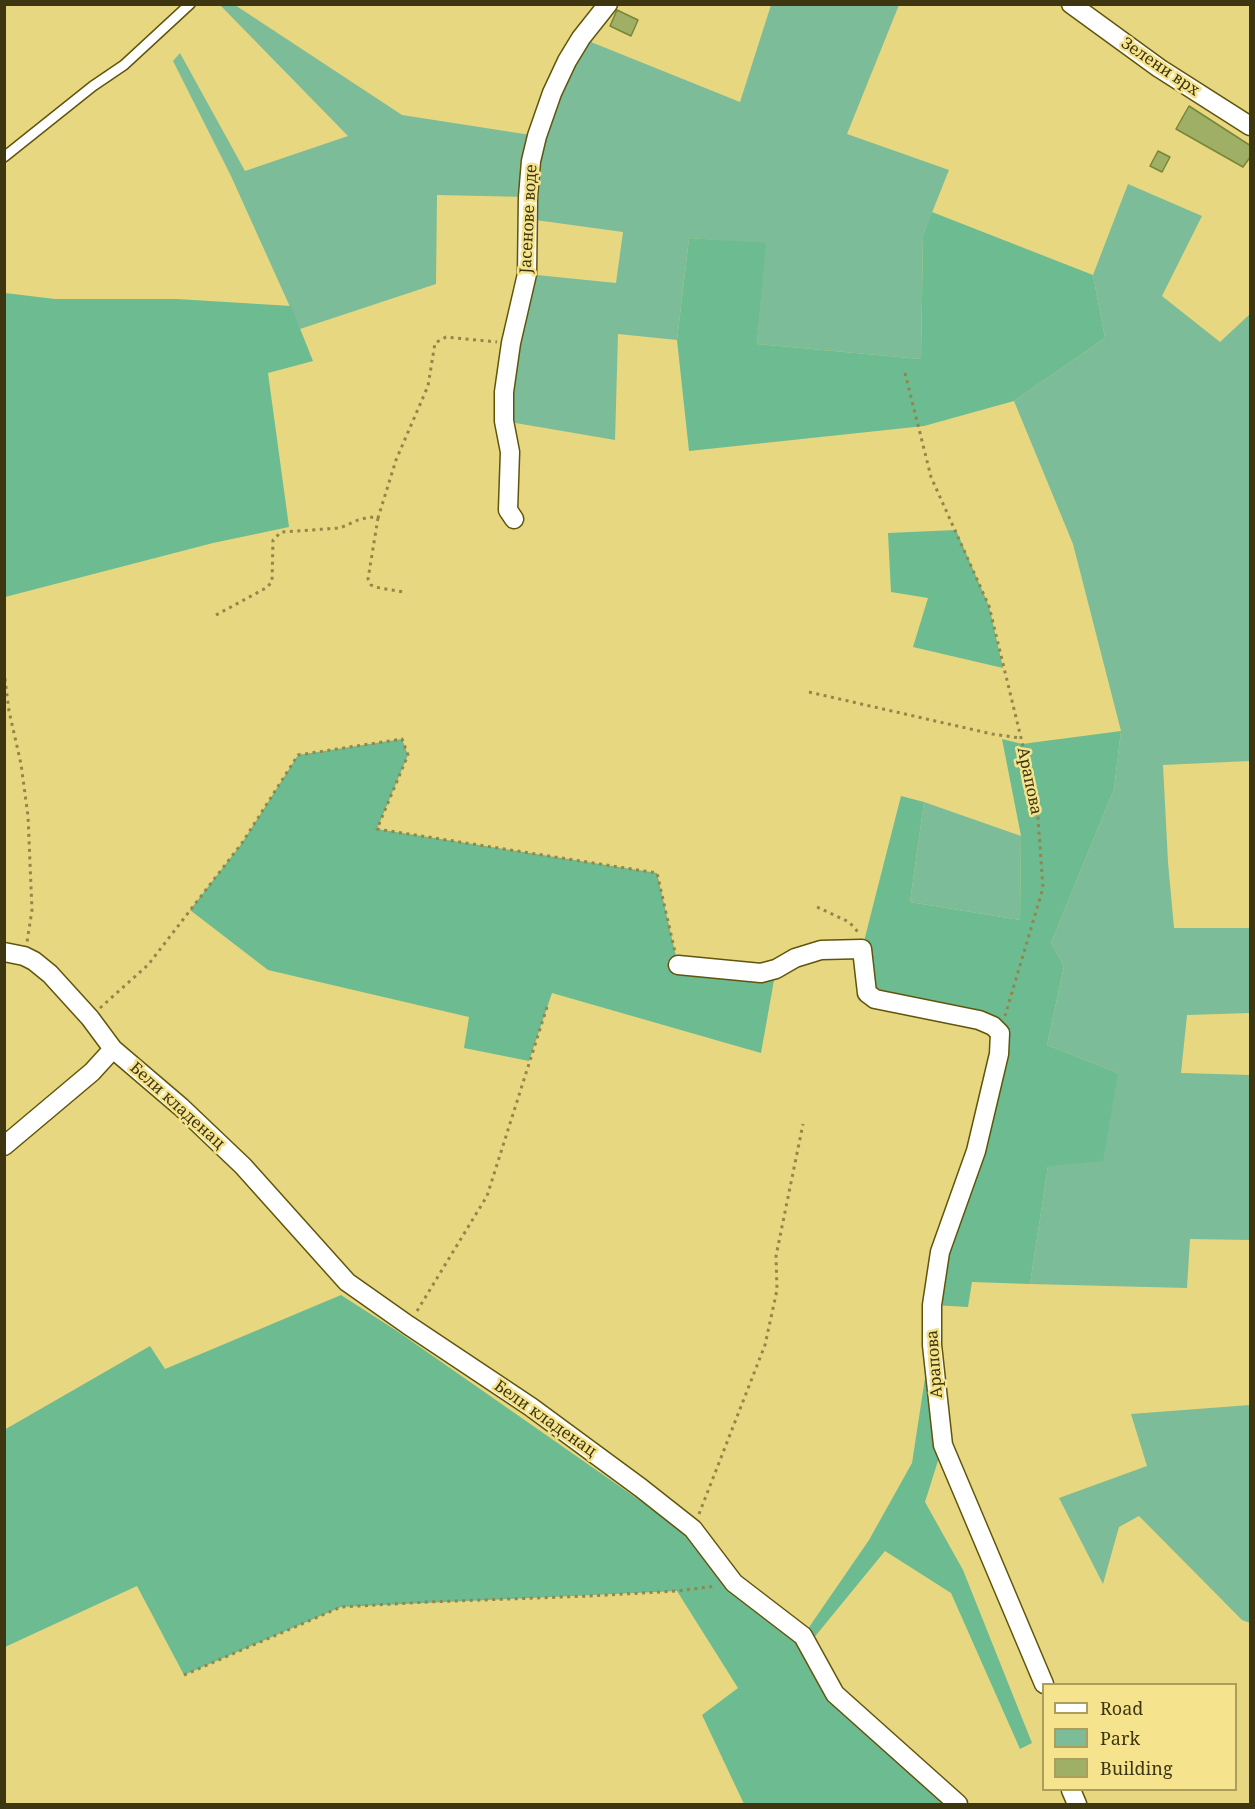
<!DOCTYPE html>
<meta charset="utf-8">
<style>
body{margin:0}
#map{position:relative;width:1255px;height:1809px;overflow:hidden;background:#e7d780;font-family:"Noto Serif",serif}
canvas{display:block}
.frame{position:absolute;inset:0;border:6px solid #3d3611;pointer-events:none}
.legend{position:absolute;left:1042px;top:1683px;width:195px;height:108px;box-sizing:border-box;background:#f5e48d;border:2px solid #ab9e5b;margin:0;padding:8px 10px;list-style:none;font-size:18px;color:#3d3611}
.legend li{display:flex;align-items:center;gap:12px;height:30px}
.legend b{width:30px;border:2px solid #ab9e5b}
</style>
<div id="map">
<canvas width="1255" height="1809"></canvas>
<div class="frame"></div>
<ul class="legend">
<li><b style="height:8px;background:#fff"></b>Road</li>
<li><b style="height:16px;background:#7cbc98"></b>Park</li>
<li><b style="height:16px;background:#9faf65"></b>Building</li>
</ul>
</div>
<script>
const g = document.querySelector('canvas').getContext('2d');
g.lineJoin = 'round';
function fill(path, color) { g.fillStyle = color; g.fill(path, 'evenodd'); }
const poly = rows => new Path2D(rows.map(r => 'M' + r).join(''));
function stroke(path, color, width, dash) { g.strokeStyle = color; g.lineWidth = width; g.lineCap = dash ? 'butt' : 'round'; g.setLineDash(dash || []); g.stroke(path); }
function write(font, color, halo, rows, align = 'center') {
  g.font = font + ' "Noto Serif",serif'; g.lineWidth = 5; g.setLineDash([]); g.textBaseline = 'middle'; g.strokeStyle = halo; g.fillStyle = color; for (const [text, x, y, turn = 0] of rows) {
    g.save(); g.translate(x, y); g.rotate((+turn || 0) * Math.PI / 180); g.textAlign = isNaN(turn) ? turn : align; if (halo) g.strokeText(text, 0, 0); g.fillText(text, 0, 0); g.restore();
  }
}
fill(poly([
 [220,5,235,5,402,115,537,136,581,38,740,102,771,5,899,5,847,134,949,170,923,235,921,359,757,344,765,244,689,238,677,340,618,334,615,440,504,421,527,274,616,283,623,232,528,219,528,197,437,195,436,284,300,329,231,176,173,61,180,53,245,171,348,136],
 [1128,184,1202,216,1162,296,1220,342,1250,314,1250,761,1163,765,1168,862,1174,928,1250,928,1250,1013,1187,1015,1181,1073,1250,1075,1250,1240,1190,1239,1187,1288,1030,1284,1048,1166,1118,1073,1047,1045,1064,966,1051,943,1114,789,1121,731,1073,544,1014,401,1105,338,1093,275],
 [924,802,1021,836,1020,920,910,902],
 [1250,1405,1250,1623,1242,1620,1139,1516,1119,1527,1103,1584,1059,1498,1147,1466,1131,1414]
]), '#7cbc98');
fill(poly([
 [932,212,1093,275,1105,338,1014,401,924,426,689,451,677,340,689,238,766,243,757,344,921,359,923,235],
 [5,293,55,299,177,299,291,306,313,361,268,373,289,527,213,543,5,597],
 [956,530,989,606,1003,668,913,647,928,598,891,592,888,533],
 [1121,731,1114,789,1051,943,1064,966,1047,1045,1118,1073,1103,1161,1048,1166,1030,1284,972,1282,968,1307,932,1305,943,1445,925,1502,963,1570,1032,1743,1020,1749,951,1593,885,1551,808,1645,835,1694,958,1804,744,1804,702,1715,738,1688,677,1591,341,1607,184,1675,137,1586,5,1647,4,1430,150,1346,165,1369,341,1295,397,1331,635,1497,686,1530,803,1636,869,1540,912,1463,927,1365,932,1305,1000,1033,875,999,862,949,901,796,924,802,910,902,1020,920,1021,836,1002,739,1022,744],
 [402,739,408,755,377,829,657,873,678,965,776,969,761,1053,552,993,529,1061,464,1048,469,1017,268,970,190,910,242,843,298,755]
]), '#6dbb91');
const building = poly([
 [617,10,638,20,631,36,610,26,617,10],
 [1189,106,1251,146,1251,156,1243,167,1176,129,1189,106],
 [1158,151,1170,157,1162,172,1150,166,1158,151]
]);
fill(building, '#9faf65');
stroke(building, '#788735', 1.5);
const service = poly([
 [4,157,93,86,124,65,190,4]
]);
const minor = poly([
 [1071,4,1159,68,1250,126],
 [514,519,508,510,510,452,504,421,504,392,511,343,527,274,528,197,531,161,537,136,552,93,567,61,581,38,608,4],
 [4,952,24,956,34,961,50,974,90,1018,113,1049,181,1107,243,1166,347,1282,408,1325,531,1407,641,1488,693,1529,734,1583,803,1636,835,1694,958,1804],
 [678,965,761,973,776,969,795,958,821,950,862,949,867,993,875,999,979,1020,993,1026,1000,1033,999,1054,976,1151,940,1252,932,1305,932,1345,943,1445,1044,1684],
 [4,1146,92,1072,113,1049],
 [1071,1790,1077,1804]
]);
stroke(service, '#61550c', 12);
stroke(minor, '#61550c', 21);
stroke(poly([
 [905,373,931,477,989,606,1037,804,1043,888,1005,1016],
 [378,518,368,579,371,585,375,587,403,592],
 [216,615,266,588,272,582,273,540,281,532,340,528,358,520,370,517,378,518,396,460,428,386,435,343,446,337,497,342],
 [4,671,9,711,21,764,28,816,32,910,27,942],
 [809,692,992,734,1020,738],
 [817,907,849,922,859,933],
 [100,1008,148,965,242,843,298,755,402,739,408,755,377,829,657,873,675,952],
 [417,1311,487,1196,547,1007],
 [699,1514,765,1345,777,1290,776,1256,803,1124],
 [184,1675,341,1607,428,1602,590,1596,677,1591,716,1586]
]), '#928648', 3, [3, 4.5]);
stroke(service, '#fff', 9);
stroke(minor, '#fff', 18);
write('16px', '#3d3611', '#f5e48d', [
 ["Зелени врх",1160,67,34],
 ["Јасенове воде",529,219,-87],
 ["Арапова",1029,781,78],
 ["Бели кладенац",177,1106,42],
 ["Арапова",935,1364,-94],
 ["Бели кладенац",545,1419,35]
]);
</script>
